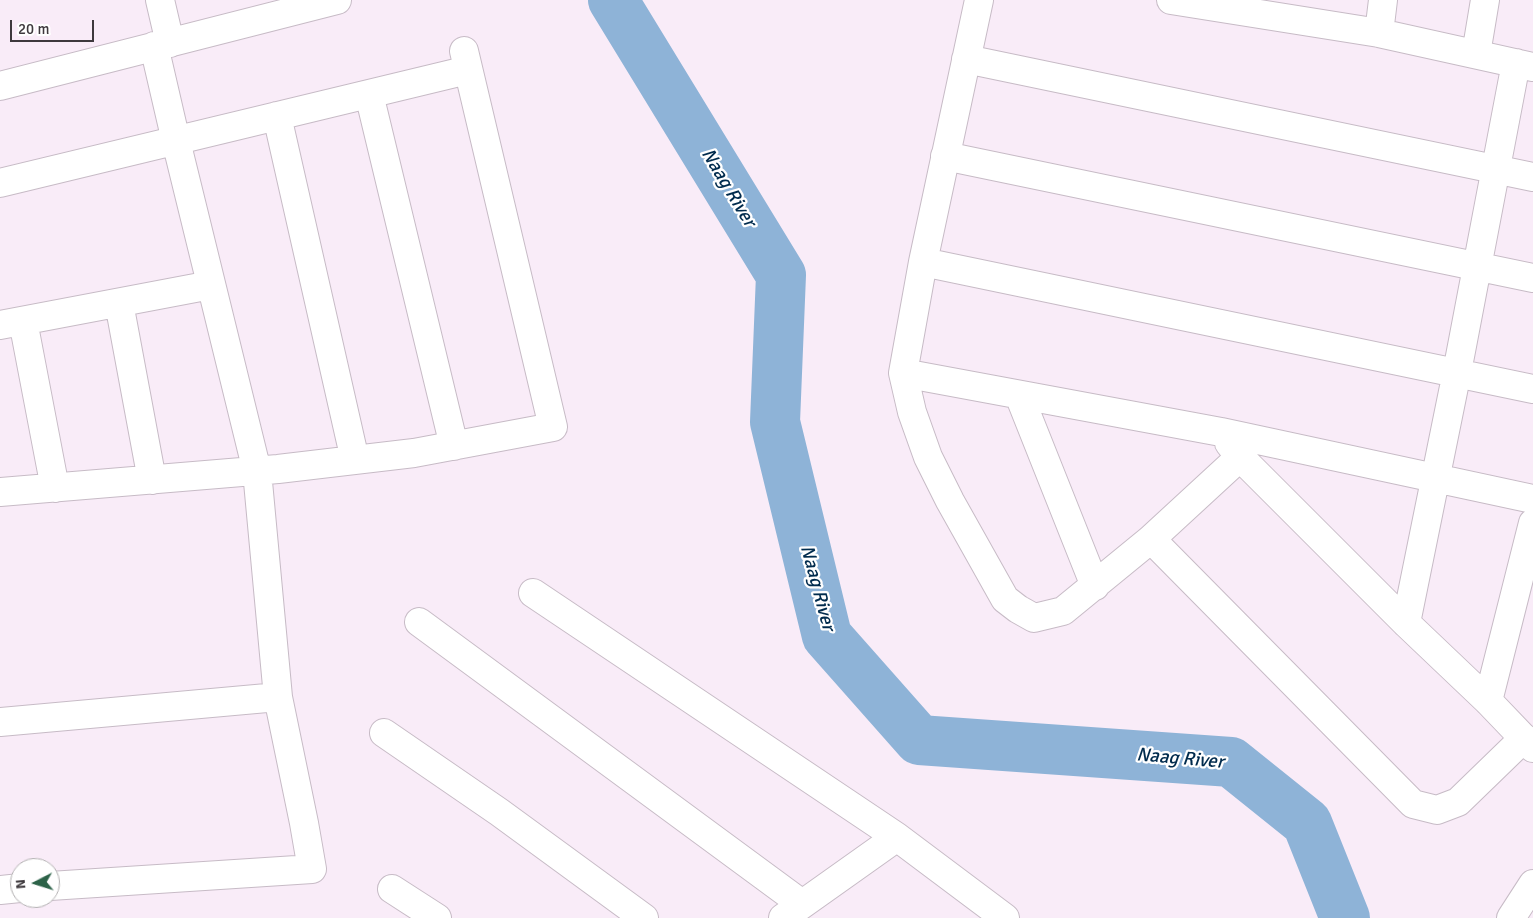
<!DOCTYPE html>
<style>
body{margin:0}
#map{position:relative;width:1533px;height:918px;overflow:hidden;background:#f9ecf8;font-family:Signika,sans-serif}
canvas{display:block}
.north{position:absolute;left:10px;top:858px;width:50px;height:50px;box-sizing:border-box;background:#fff;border:1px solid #b2b0b1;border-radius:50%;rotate:265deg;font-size:14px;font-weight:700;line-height:20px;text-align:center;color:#3e393d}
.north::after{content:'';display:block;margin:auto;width:18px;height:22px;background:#2c6248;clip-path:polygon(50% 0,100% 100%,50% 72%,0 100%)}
.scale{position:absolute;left:10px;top:20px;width:84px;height:22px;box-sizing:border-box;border:2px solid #3e393d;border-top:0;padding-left:6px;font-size:15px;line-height:18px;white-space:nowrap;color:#3e393d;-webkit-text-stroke:4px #fff;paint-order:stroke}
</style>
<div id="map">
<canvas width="1533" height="918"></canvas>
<div class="north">N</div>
<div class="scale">20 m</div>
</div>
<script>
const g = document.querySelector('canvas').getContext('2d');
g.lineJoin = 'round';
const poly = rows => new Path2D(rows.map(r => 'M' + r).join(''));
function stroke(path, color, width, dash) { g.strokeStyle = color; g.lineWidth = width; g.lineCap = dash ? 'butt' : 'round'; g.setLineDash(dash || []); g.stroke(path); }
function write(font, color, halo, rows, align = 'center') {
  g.font = font + ' Signika,sans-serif'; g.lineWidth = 4.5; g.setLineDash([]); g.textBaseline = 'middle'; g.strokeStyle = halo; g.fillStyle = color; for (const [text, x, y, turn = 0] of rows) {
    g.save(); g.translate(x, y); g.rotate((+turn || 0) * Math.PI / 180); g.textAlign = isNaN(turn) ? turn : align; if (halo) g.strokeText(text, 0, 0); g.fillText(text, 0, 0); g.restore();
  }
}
stroke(poly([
 [613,0,781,275,775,422,827,636,919,740,1231,762,1307,823,1345,918]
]), '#8eb3d7', 50);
const street = poly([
 [160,0,170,43],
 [979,0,923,262,903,373,1221,432,1533,499],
 [1171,0,1379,33,1533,67],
 [1379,33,1383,0],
 [1476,54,1485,0],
 [966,59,1533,177],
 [0,86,337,0],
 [369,94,454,446],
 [277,116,355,460],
 [945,156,1533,278],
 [0,183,468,70],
 [923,262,1533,389],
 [119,303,152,480],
 [23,321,55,488],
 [0,325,211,285],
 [903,373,912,412,928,457,950,501,1005,599,1018,609,1034,618,1063,611,1151,539,1240,457],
 [1019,395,1095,586],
 [1229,443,1240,457,1406,623,1488,701,1533,748],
 [0,492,278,469,414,453,553,427,464,51],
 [1151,539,1413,804,1437,810,1458,802,1524,738],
 [533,593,897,837,1005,918],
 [419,622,802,904],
 [1406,623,1457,372,1516,63],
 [1488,701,1533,523],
 [0,722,278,697],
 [384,733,499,812,644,918],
 [50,886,312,869,304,823,278,697,257,471,176,141,154,46],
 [392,889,437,918],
 [0,890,20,888],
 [783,918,897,837],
 [1511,918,1533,884]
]);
stroke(street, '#c7bbc6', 30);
stroke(street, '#fff', 28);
write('italic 19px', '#002b4d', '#fff', [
 ["Naag River",728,188,59],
 ["Naag River",817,588,75],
 ["Naag River",1180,759,5]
]);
</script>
